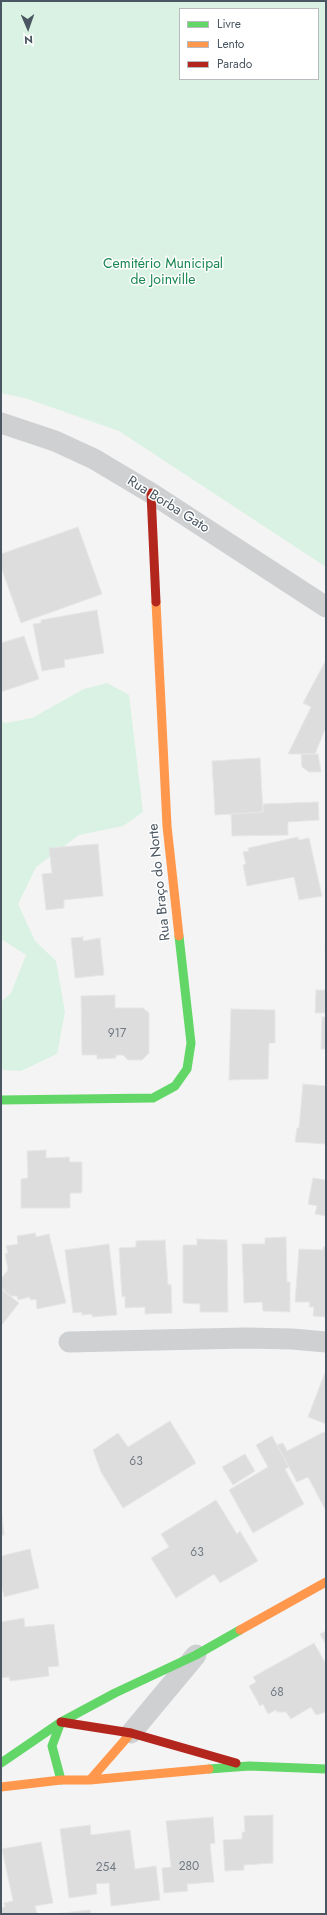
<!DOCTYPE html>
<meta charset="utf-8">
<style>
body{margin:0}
#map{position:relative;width:327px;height:1915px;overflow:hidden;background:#f4f4f4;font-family:Jost,sans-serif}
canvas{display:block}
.frame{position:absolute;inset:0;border:2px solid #4a5661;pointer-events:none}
.legend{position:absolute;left:179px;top:8px;width:140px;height:72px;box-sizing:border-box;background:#fff;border:1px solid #b7bbc0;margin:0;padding:5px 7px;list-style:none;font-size:12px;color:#4a5661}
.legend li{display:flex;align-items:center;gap:8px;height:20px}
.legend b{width:20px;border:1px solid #b7bbc0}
.north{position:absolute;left:8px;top:8px;width:40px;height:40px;-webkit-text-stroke:3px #fff;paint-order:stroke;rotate:178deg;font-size:11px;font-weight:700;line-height:16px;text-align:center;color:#4a5661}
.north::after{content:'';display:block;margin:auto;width:14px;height:18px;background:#4a5661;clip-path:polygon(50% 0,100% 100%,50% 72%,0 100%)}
</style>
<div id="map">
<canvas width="327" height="1915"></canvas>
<div class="frame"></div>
<ul class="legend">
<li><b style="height:5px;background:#63d668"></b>Livre</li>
<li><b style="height:5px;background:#ff974d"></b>Lento</li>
<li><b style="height:5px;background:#b3261e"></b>Parado</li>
</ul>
<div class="north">N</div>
</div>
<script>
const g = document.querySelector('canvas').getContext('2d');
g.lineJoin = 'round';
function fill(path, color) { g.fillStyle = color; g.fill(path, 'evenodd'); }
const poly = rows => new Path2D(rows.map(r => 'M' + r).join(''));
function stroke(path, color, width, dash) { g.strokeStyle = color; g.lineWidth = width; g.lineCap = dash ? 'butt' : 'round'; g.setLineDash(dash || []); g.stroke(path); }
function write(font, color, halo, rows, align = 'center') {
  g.font = font + ' Jost,sans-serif'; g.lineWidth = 3; g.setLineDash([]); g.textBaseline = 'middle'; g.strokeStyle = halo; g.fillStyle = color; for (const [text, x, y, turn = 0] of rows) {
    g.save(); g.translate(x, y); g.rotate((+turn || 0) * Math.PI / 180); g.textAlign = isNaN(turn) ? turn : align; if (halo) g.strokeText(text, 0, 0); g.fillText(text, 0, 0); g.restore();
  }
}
fill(poly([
 [1,1,326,1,326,567,119,431,28,399,1,393],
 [180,9,318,9,318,79,180,79],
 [107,683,129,695,143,812,123,826,79,835,36,867,18,904,35,941,56,961,65,1012,57,1054,21,1071,1,1070,1,1002,11,993,26,955,1,939,1,721,6,723,32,718,84,689]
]), '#d9f2e3');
const building = poly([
 [78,527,102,594,21,623,1,567,1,554,78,527],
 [97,610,104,653,64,660,65,667,42,671,33,624,41,623,41,620,97,610],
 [24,636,39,679,1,692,1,643,24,636],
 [326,660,326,727,315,754,288,754,311,707,303,703,326,660],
 [301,754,318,754,321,772,309,772,302,767,301,754],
 [260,758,263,812,215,815,212,761,260,758],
 [318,802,319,820,288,822,288,835,232,836,231,814,263,812,263,804,318,802],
 [298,837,299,840,309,838,322,896,299,900,294,877,247,886,243,865,246,864,243,852,249,851,248,848,298,837],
 [98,844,103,896,64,900,64,908,46,910,42,874,52,873,49,848,98,844],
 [326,918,326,954,325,954,326,918],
 [83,937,83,941,100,938,104,975,75,978,71,938,83,937],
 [316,990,326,990,326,1013,315,1013,316,990],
 [115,995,115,1008,143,1008,149,1013,149,1053,142,1060,128,1060,123,1055,116,1055,116,1058,97,1059,97,1055,82,1055,81,996,115,995],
 [231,1009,275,1010,275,1043,269,1043,268,1079,229,1080,231,1009],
 [322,1017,326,1017,326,1049,321,1049,322,1017],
 [303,1084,326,1086,326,1144,295,1142,297,1128,299,1128,303,1084],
 [46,1150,46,1158,69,1157,70,1162,82,1162,82,1191,81,1193,70,1193,70,1208,21,1208,21,1179,28,1178,27,1151,46,1150],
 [313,1178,326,1180,326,1216,315,1214,317,1206,308,1204,313,1178],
 [35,1233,36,1237,49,1234,66,1303,37,1309,36,1299,30,1300,30,1297,18,1300,17,1296,11,1296,1,1288,1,1279,8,1270,5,1254,8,1253,6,1246,18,1244,17,1236,35,1233],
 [286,1237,287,1282,290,1282,290,1312,263,1311,262,1302,244,1303,242,1244,265,1244,265,1238,286,1237],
 [197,1239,227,1240,228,1312,200,1312,200,1304,183,1303,183,1245,197,1245,197,1239],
 [165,1240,168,1285,171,1284,172,1313,145,1314,145,1307,125,1308,125,1296,122,1297,119,1248,136,1247,136,1241,165,1240],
 [109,1244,117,1315,92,1317,92,1314,82,1315,82,1312,73,1313,65,1250,109,1244],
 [323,1247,326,1247,326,1317,313,1316,314,1307,309,1307,310,1302,295,1302,299,1249,323,1250,323,1247],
 [1,1289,19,1303,1,1326,1,1289],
 [326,1370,326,1424,308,1417,326,1370],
 [170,1421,196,1463,123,1508,101,1472,93,1450,118,1433,128,1447,170,1421],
 [324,1432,326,1435,326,1511,308,1477,297,1482,277,1445,283,1443,287,1451,324,1432],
 [272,1436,289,1467,285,1469,304,1504,253,1533,229,1490,268,1467,256,1445,272,1436],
 [245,1454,255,1471,233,1485,222,1467,245,1454],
 [216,1500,237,1534,240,1531,258,1561,220,1583,214,1574,176,1598,151,1558,169,1547,161,1534,216,1500],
 [1,1507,4,1535,1,1535,1,1507],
 [30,1549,39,1588,4,1597,1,1583,1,1556,30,1549],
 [24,1618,25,1627,54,1624,59,1666,48,1667,49,1676,10,1681,9,1677,1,1678,1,1622,24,1618],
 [326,1631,326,1645,320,1634,326,1631],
 [314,1643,326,1664,326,1712,316,1715,311,1707,291,1719,286,1712,277,1712,276,1710,268,1714,263,1704,260,1706,249,1686,256,1682,253,1677,314,1643],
 [273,1815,273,1863,244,1865,244,1870,225,1871,223,1840,242,1839,242,1832,245,1832,244,1816,273,1815],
 [213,1817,215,1843,210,1844,214,1882,187,1884,188,1891,164,1893,162,1868,171,1867,166,1821,213,1817],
 [90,1825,91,1835,130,1830,135,1869,156,1866,160,1900,111,1906,109,1883,96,1884,97,1894,69,1898,60,1829,90,1825],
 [41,1842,53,1903,35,1906,37,1914,1,1914,1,1908,5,1907,4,1903,13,1901,2,1849,41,1842],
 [90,1910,91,1914,55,1914,90,1910]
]);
fill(building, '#ddddde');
stroke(building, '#e5e6e7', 1);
stroke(poly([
 [1,423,55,441,94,459,151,493,326,607],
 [69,1342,246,1338,292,1339,326,1342],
 [131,1733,196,1655]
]), '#ced0d2', 21);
stroke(poly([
 [1,1100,153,1098,175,1086,187,1069,191,1043,179,936],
 [61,1722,52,1746,61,1780],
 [1,1763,61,1722,115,1693,196,1655,240,1630],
 [209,1769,249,1766,326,1769]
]), '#63d668', 9);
stroke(poly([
 [156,602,167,826,179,936],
 [240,1630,326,1582],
 [90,1780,131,1733],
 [1,1787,61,1780,90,1780,209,1769]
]), '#ff974d', 9);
stroke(poly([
 [151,493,156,602],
 [61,1722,131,1733,236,1763]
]), '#b3261e', 9);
write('12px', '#707881', null, [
 ["917",117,1034],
 ["63",136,1462],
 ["63",197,1553],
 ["68",277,1693],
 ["280",189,1867],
 ["254",106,1868]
]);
write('14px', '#17864f', '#fff', [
 ["Cemitério Municipal",163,265],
 ["de Joinville",163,281]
]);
write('14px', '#4a5661', '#fff', [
 ["Rua Borba Gato",168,505,32],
 ["Rua Braço do Norte",160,882,-96]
]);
</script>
